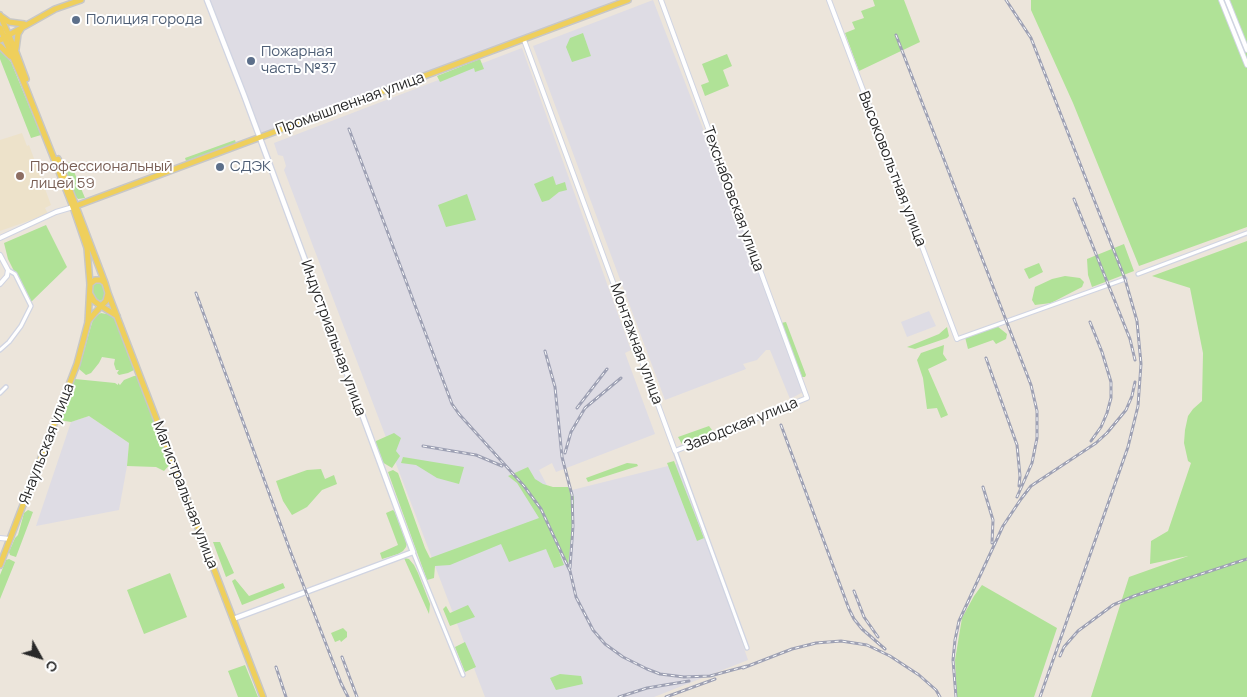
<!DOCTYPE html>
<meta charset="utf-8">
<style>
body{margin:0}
#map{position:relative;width:1247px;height:697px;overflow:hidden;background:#ece5db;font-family:Manrope,sans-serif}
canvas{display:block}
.north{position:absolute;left:15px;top:632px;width:50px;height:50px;-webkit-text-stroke:4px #fff;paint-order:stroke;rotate:129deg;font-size:14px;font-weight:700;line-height:20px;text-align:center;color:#292929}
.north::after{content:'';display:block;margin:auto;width:18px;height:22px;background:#292929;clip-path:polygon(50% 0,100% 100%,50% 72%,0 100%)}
</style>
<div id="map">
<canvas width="1247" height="697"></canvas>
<div class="north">С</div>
</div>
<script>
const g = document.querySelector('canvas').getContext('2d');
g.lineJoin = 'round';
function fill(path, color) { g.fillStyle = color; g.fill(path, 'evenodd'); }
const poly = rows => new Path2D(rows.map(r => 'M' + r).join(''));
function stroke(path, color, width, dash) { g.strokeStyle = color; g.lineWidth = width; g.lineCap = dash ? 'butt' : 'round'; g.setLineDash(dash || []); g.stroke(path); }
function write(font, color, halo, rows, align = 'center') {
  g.font = font + ' Manrope,sans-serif'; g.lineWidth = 4; g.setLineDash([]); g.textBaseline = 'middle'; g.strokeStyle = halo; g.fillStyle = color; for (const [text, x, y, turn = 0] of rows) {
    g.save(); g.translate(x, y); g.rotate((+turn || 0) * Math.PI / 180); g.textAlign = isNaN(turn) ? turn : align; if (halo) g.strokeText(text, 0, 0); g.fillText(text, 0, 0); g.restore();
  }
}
fill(poly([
 [210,0,616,0,432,72,263,134,259,130],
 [653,0,805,391,790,399,770,350,766,350,757,360,743,364,746,369,665,400,533,46],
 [522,48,631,350,625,353,655,434,556,472,552,463,539,470,552,495,680,463,748,660,654,697,485,697,284,170,286,166,283,156,278,155,274,143],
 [929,311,936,326,907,337,901,322],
 [89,416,129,443,127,466,119,510,36,526,71,422]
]), '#dedce4');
fill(poly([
 [22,133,27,146,29,145,51,205,45,208,48,214,0,231,0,140]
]), '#ede2ca');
fill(poly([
 [873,0,904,0,920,42,859,71,845,33,855,29,852,22,864,18,861,11,875,6],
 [1031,0,1247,0,1247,227,1139,266,1073,103,1031,10],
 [583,33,591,56,572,62,566,47,570,38],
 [0,49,11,62,41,135,31,138,0,59],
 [727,54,732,66,723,70,729,86,705,96,701,85,709,82,702,64],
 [480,59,484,69,475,72,474,68,440,82,437,76],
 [235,140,236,143,186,161,185,158],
 [70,162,85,198,78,199,73,193,62,165],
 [553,176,556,185,565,182,567,190,559,192,549,200,542,202,534,184],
 [467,194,476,220,446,227,438,205],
 [46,225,67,267,30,303,8,259,4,243],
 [1247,241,1247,697,1091,697,1129,577,1188,556,1150,564,1151,541,1168,531,1191,463,1188,461,1184,443,1185,430,1188,416,1193,409,1202,401,1203,353,1190,288,1152,276],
 [1124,244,1134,271,1092,287,1088,275,1087,259],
 [1039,263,1043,272,1029,279,1024,269],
 [1065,276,1080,278,1084,282,1082,287,1051,303,1035,305,1032,300,1035,287,1052,279],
 [98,282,104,285,106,292,105,298,100,301,97,300,92,294,92,286],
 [101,313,112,315,117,319,135,366,134,370,128,373,119,375,117,373,119,370,116,370,114,364,115,359,102,357,99,363,91,373,86,375,79,369,91,326,94,317],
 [786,322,806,375,805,377,802,377,781,323],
 [997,326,1007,334,1006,339,996,344,993,340,968,349,965,337],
 [947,327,949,336,947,338,915,349,907,347,939,334],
 [944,345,943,354,947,360,928,369,948,415,941,418,937,408,927,409,923,378,917,360,921,353],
 [134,376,139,376,172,462,164,471,156,467,127,466,129,443,89,416,71,422,59,420,73,381,75,379,115,383,118,385,118,383,120,385,124,380],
 [709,426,712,430,711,432,682,444,678,437],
 [394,433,401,438,396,451,400,456,392,468,382,462,376,446,376,441],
 [403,457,464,467,459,484,437,478,416,465,401,463],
 [674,461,704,538,697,541,667,463],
 [627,463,637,464,638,466,588,482,586,478],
 [528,467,535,479,543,484,553,487,568,487,574,497,574,514,568,565,559,552,564,565,554,568,546,549,509,562,501,544,450,565,435,566,434,578,427,580,388,472,393,470,398,473,425,548,430,558,539,518,517,483,508,476],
 [321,469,325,479,334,475,337,484,322,490,307,507,292,515,283,501,276,481,307,470],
 [28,510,33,512,16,557,10,555,9,552,15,538,18,535,24,513],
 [393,510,395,512,404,536,407,543,406,547,403,551,398,554,382,559,380,553,398,545,386,513],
 [213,542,220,542,234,573,226,577],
 [404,558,409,559,414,565,418,573,430,604,429,614],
 [9,559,15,562,0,599,0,575,6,560],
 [170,573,187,617,144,634,127,590],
 [235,579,249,596,283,583,285,588,242,605,232,581],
 [982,585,1057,628,1034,697,957,697,955,660,962,618,974,596],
 [468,605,475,617,450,626,443,609,446,606,450,613],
 [343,628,347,632,347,637,341,642,340,640,335,642,331,633],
 [465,642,476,667,465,672,455,647],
 [245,665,258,697,238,697,228,671],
 [560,674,581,676,583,684,556,690,550,678]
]), '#b0e297');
const minor = poly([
 [1138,274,1247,233],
 [957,339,1125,279],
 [0,350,9,342,21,326,31,306,15,274,8,270],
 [0,393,6,387],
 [675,451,747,648],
 [413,552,463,675]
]);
const tertiary = poly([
 [829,0,957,339],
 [1221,0,1247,65],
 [1227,0,1247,50],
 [524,40,675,451,807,398,661,0],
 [0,238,56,212,73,207],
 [0,255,8,270,7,276,0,284],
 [0,538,10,539]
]);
const secondary = poly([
 [207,0,244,95,413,552,233,619]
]);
const primary = poly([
 [0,15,16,52,26,79],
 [2,17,9,22,24,24],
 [0,28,22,78,73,207,87,248,90,284,88,322,77,364,0,565],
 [0,40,55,9,81,0],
 [0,46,10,56],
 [16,49,18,34,23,26],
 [58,159,105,283],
 [73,207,628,0],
 [90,284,95,280,101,280,105,283,108,293,106,301,101,306,94,301,90,294],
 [108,293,263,697],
 [88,321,101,306,117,316]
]);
stroke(minor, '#d0d4e2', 5.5);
stroke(tertiary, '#d0d4e2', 6);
stroke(secondary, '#d0d4e2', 7);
stroke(primary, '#c7c7c7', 8);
stroke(minor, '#fff', 3);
stroke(tertiary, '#fff', 4);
stroke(secondary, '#fff', 4.5);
stroke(primary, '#efcf5c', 5);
const rail = poly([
 [1006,0,1031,38,1125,279,1137,321,1141,364,1138,406,1128,447,1040,697],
 [896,35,1031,385,1037,411,1037,438,1032,463,1017,497],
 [349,129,452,404,459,414,524,486,541,509,570,571,576,597,593,630,605,644,623,657,647,669,660,674,684,677,710,676,747,666],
 [1074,199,1130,339,1135,360],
 [196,293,291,553,341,683,348,697],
 [1090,322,1102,352,1111,382,1111,398,1107,413,1101,427,1091,441],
 [545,351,555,387,562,457,572,495,573,526,570,568],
 [986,358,1017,445,1020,476,1019,486],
 [577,408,607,369],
 [781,425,849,609,854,619,862,629,885,649],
 [423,446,476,455,502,466],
 [565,453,571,432,585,408,621,378],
 [983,487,993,520,992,543],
 [854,591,864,617,878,637],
 [1060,656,1064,647,1078,631,1113,605,1134,596,1247,559],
 [342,657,357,697],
 [276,667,286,697],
 [743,668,792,649,816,643,841,641,867,645,890,656,919,675,936,690,940,697],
 [619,697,647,688,689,681],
 [666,697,715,679],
 [956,697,953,660,955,640,959,621,1003,526,1021,499,1031,486,1096,443,1107,433,1126,410,1132,396,1135,382]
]);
stroke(rail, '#9ea1b4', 3);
stroke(rail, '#fff', 1, [4]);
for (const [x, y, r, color] of [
 [76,20,5,"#5c6f8a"],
 [251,61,5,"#5c6f8a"],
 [220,167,5,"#5c6f8a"],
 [20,176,5,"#8d6e63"]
]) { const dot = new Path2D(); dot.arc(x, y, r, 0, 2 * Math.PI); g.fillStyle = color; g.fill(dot); stroke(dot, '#fff', 2); }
write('15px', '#4e5e75', '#fff', [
 ["Полиция города",86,20],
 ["Пожарная",261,52],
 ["часть №37",261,69],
 ["СДЭК",230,167]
], 'left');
write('15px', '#292929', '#fff', [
 ["Промышленная улица",350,104,-20],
 ["Высоковольтная улица",892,169,69],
 ["Техснабовская улица",733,199,70],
 ["Индустриальная улица",333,338,70],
 ["Монтажная улица",636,344,70],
 ["Заводская улица",741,425,-22],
 ["Янаульская улица",47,444,-69],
 ["Магистральная улица",185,495,69]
]);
write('15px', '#785e54', '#fff', [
 ["Профессиональный",30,167],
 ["лицей 59",30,184]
], 'left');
</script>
